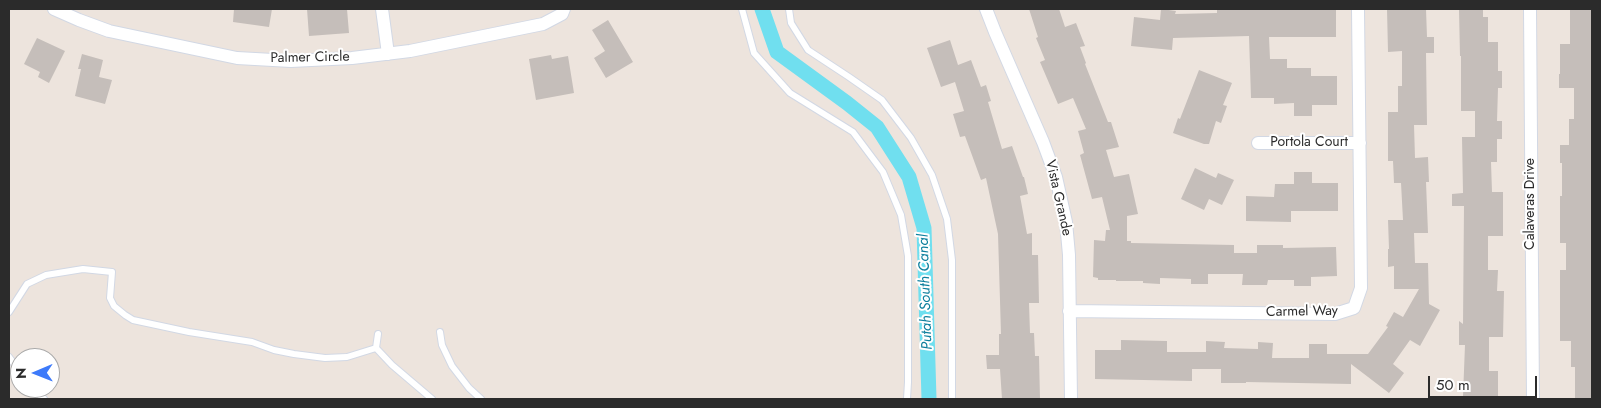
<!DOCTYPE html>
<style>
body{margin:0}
#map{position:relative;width:1601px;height:408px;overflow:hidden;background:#ede4dd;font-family:Jost,sans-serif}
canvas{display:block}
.frame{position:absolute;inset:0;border:10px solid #2b2b2b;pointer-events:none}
.north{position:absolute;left:10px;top:348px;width:50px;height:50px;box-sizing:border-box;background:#fff;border:1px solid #aaa;border-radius:50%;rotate:269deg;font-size:14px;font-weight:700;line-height:20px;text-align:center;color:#2b2b2b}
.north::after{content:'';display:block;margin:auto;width:18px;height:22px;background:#3d7afa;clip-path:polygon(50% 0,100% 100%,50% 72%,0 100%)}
.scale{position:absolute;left:1428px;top:376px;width:109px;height:22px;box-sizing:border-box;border:2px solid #2b2b2b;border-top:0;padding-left:6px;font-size:15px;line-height:18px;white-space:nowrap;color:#2b2b2b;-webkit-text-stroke:4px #fff;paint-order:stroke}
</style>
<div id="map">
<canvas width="1601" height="408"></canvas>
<div class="frame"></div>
<div class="north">N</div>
<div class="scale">50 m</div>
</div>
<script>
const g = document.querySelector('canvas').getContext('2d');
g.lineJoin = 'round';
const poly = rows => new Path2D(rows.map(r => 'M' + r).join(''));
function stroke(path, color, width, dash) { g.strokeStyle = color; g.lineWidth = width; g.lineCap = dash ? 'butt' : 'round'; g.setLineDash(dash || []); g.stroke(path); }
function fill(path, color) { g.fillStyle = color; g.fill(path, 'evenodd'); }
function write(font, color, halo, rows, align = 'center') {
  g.font = font + ' Jost,sans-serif'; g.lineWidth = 4; g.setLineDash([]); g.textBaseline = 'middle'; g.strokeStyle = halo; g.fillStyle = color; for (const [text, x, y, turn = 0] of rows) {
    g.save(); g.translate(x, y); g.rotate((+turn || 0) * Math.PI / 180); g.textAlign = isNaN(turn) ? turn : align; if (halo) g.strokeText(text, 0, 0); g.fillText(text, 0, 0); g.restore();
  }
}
stroke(poly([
 [762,9,777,52,847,103,877,127,909,177,924,228,929,399]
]), '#70dfef', 15);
fill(poly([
 [234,9,272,9,269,27,233,22],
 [307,9,347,9,349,33,309,36],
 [1029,9,1059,9,1065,27,1076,23,1085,46,1080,47,1086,63,1085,64,1108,122,1111,122,1119,147,1106,150,1114,177,1129,174,1138,214,1127,216,1127,241,1131,241,1131,243,1234,245,1234,253,1257,253,1257,245,1283,245,1283,248,1336,247,1337,276,1311,277,1311,286,1294,286,1294,280,1268,280,1267,285,1242,285,1243,274,1208,274,1208,284,1191,284,1191,279,1160,278,1160,284,1143,283,1143,281,1116,281,1116,280,1098,280,1098,278,1093,277,1094,240,1105,241,1106,230,1110,230,1102,197,1092,199,1080,155,1084,153,1078,131,1086,129,1073,98,1058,104,1040,62,1045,60,1036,38,1038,37],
 [1161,9,1176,11,1175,14,1217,13,1217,9,1336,9,1336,37,1269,37,1270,59,1287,59,1287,68,1311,68,1311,76,1337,76,1337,105,1312,105,1312,116,1294,116,1294,103,1274,104,1274,98,1251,98,1249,36,1173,38,1172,50,1131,46,1134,17,1160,20],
 [1387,9,1426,9,1427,37,1434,37,1434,53,1426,53,1427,125,1414,125,1415,158,1428,157,1429,182,1426,182,1428,233,1414,233,1415,263,1428,263,1429,304,1440,310,1420,346,1410,340,1393,364,1404,373,1389,393,1351,364,1351,384,1246,382,1246,383,1221,383,1221,369,1192,369,1192,381,1095,379,1095,350,1121,350,1121,340,1167,341,1167,352,1206,352,1206,341,1225,342,1224,348,1258,349,1258,342,1273,343,1272,358,1309,358,1309,344,1327,344,1327,354,1368,354,1388,327,1386,326,1394,312,1403,317,1419,289,1394,289,1394,266,1388,267,1388,249,1389,249,1388,220,1403,220,1401,183,1394,183,1393,161,1388,161,1388,112,1398,112,1398,86,1402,86,1402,51,1388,52],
 [1459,9,1483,9,1483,17,1488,17,1488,42,1498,42,1498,71,1502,71,1502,88,1498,88,1497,121,1502,121,1502,139,1497,139,1497,162,1491,162,1492,192,1503,192,1503,236,1488,236,1488,270,1498,270,1497,291,1504,291,1503,337,1489,337,1489,371,1498,371,1498,399,1477,399,1477,396,1463,396,1465,345,1459,345,1459,321,1463,324,1464,206,1452,206,1452,194,1463,193,1462,137,1475,137,1475,111,1461,111,1461,56,1460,56],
 [1570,9,1592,9,1592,399,1575,399,1575,367,1571,367,1571,341,1560,341,1560,270,1566,270,1566,243,1560,243,1560,196,1562,196,1562,163,1560,163,1560,145,1569,145,1569,119,1574,119,1574,88,1559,88,1559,74,1560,74,1560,44,1570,44],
 [608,20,633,62,606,78,594,58,605,51,592,30],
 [37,38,65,51,49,83,38,77,40,72,24,64],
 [950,40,958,65,971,60,981,87,986,85,991,101,988,102,1002,149,1012,146,1023,177,1024,177,1028,194,1020,196,1027,234,1032,233,1032,255,1038,255,1039,303,1029,303,1030,333,1034,333,1035,356,1039,356,1040,399,1002,399,1000,369,987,369,986,355,999,355,999,334,1001,334,998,234,986,178,981,180,965,136,960,137,953,114,964,111,955,82,941,87,927,48],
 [82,54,103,60,99,77,112,80,105,104,75,96,81,69,78,69],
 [551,55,552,59,568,56,574,93,536,100,529,59],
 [1199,70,1232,83,1223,105,1227,106,1221,123,1216,121,1209,144,1204,144,1173,133,1178,118,1180,119],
 [1195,168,1216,178,1218,173,1234,180,1222,205,1209,199,1204,210,1181,199],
 [1294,172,1312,172,1312,183,1338,183,1338,211,1291,211,1291,222,1246,221,1246,196,1274,197,1275,184,1294,184]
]), '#c5beba');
const service = poly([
 [742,9,754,53,790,93,853,132,883,172,901,215,908,256,908,382,907,399],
 [789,9,791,23,808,50,849,77,882,100,911,138,932,175,947,219,952,260,952,399],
 [9,312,27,284,46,275,83,269,112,272,110,298,114,306,125,315,133,320,189,332,252,342,274,350,294,354,325,358,347,357,376,348,392,365,432,399],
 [440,332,442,345,452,366,469,388,481,399],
 [376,348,378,334],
 [9,357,20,372],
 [32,388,44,399]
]);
const minor = poly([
 [54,9,79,20,109,31,237,58,291,61,352,58,410,51,543,24,562,14,564,9],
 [382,9,388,54],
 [986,9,995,32,1043,142,1056,177,1066,222,1069,255,1071,399],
 [1530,9,1533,399],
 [1258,143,1360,143],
 [1069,311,1335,314,1354,308,1361,288,1358,9]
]);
stroke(service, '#d2d8e4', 8);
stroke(minor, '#d2d8e4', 14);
stroke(service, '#fff', 6);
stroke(minor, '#fff', 12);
write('14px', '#2b2b2b', '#fff', [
 ["Palmer Circle",310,58,-1],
 ["Portola Court",1309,143],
 ["Vista Grande",1058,198,77],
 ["Calaveras Drive",1531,204,-90],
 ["Carmel Way",1302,312,-1]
]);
write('italic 15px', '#0d7f9d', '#fff', [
 ["Putah South Canal",926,292,-92]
]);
</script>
